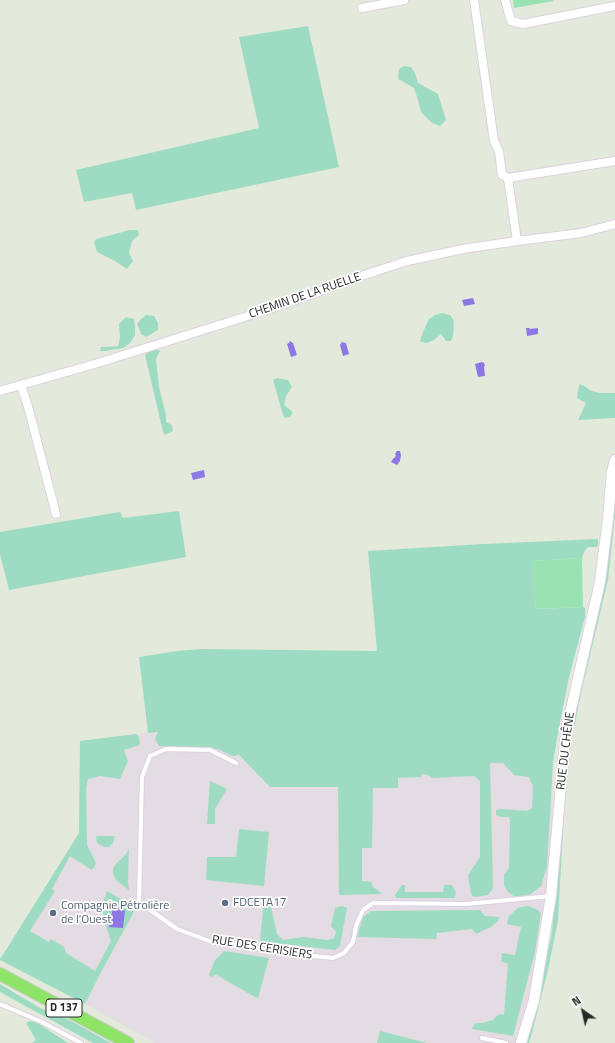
<!DOCTYPE html>
<meta charset="utf-8">
<style>
body{margin:0}
#map{position:relative;width:615px;height:1043px;overflow:hidden;background:#e3eadc;font-family:"Titillium Web",sans-serif}
canvas{display:block}
.north{position:absolute;left:563px;top:991px;width:40px;height:40px;-webkit-text-stroke:3px #fff;paint-order:stroke;rotate:326deg;font-size:11px;font-weight:700;line-height:16px;text-align:center;color:#292929}
.north::after{content:'';display:block;margin:auto;width:14px;height:18px;background:#292929;clip-path:polygon(50% 0,100% 100%,50% 72%,0 100%)}
</style>
<div id="map">
<canvas width="615" height="1043"></canvas>
<div class="north">N</div>
</div>
<script>
const g = document.querySelector('canvas').getContext('2d');
g.lineJoin = 'round';
function fill(path, color) { g.fillStyle = color; g.fill(path, 'evenodd'); }
const poly = rows => new Path2D(rows.map(r => 'M' + r).join(''));
function stroke(path, color, width, dash) { g.strokeStyle = color; g.lineWidth = width; g.lineCap = dash ? 'butt' : 'round'; g.setLineDash(dash || []); g.stroke(path); }
function write(font, color, halo, rows, align = 'center') {
  g.font = font + ' "Titillium Web",sans-serif'; g.lineWidth = 3.5; g.setLineDash([]); g.textBaseline = 'middle'; g.strokeStyle = halo; g.fillStyle = color; for (const [text, x, y, turn = 0] of rows) {
    g.save(); g.translate(x, y); g.rotate((+turn || 0) * Math.PI / 180); g.textAlign = isNaN(turn) ? turn : align; if (halo) g.strokeText(text, 0, 0); g.fillText(text, 0, 0); g.restore();
  }
}
fill(poly([
 [209,725,270,787,338,787,339,895,362,884,361,791,362,765,553,762,551,896,521,1043,156,1043,1,958,79,833,80,741]
]), '#e3dce2');
fill(poly([
 [308,26,339,167,136,210,132,193,84,202,76,170,259,128,239,37],
 [404,66,411,67,415,73,418,83,438,94,446,120,440,126,432,123,421,112,417,97,414,88,398,79,399,69],
 [130,230,138,230,139,235,132,241,129,253,133,261,127,269,115,261,97,252,94,242,96,239],
 [442,313,450,315,454,321,453,336,451,341,446,341,441,334,434,340,426,343,420,341,423,332,429,319,435,315],
 [146,315,154,316,158,323,158,330,146,337,141,334,137,324,140,320],
 [126,317,134,319,135,326,135,335,130,343,123,348,106,351,100,351,101,347,107,347,118,346,120,337,119,324],
 [156,349,160,351,156,359,159,387,166,415,166,422,172,425,173,431,165,435,163,432,145,355,148,352],
 [277,378,288,380,292,387,286,396,284,405,293,412,290,417,285,418,283,415,273,380],
 [580,384,586,387,591,391,600,393,615,393,615,418,578,420,586,403,577,398,578,389],
 [615,479,615,515,608,580,582,689,571,742,564,813,558,920,548,970,532,1033,529,1043,524,1043,539,993,552,932,561,811,568,732],
 [179,511,186,557,9,590,0,554,0,532,120,512,123,518],
 [598,539,598,545,597,547,588,547,584,552,582,558,533,561,536,609,583,607,585,608,585,617,569,677,558,733,553,762,547,867,541,886,531,894,515,897,508,892,504,885,504,875,509,868,510,822,509,817,501,817,496,815,496,810,502,809,527,811,532,808,533,786,529,777,514,775,503,763,490,763,493,888,488,895,474,897,471,894,468,875,480,857,480,781,474,776,432,778,428,775,422,774,421,777,398,778,398,788,373,788,372,848,362,848,362,881,372,882,372,886,382,894,339,895,338,787,270,787,239,755,232,756,218,749,159,746,155,739,158,732,148,733,139,657,177,651,202,649,377,651,368,551,483,544],
 [136,734,139,737,140,745,124,750,128,762,126,765,120,779,100,776,88,779,86,788,87,845,95,861,96,864,92,870,70,856,52,889,55,891,30,931,49,942,51,939,64,947,66,953,95,971,111,941,107,929,102,907,107,891,136,908,101,972,85,1004,0,960,0,957,1,958,79,833,80,741],
 [210,781,227,789,215,809,215,824,207,824],
 [239,829,269,832,264,886,206,880,207,857,236,857],
 [96,836,115,836,113,843,109,847,104,847,97,843],
 [129,848,128,882,129,890,117,881,113,874,113,869,115,865,126,854],
 [402,885,405,885,405,892,443,892,444,885,452,885,456,893,454,898,396,898,395,895],
 [264,898,271,907,277,934,283,940,303,937,328,940,334,938,336,932,331,926,335,908,342,906,347,908,340,946,335,950,260,941],
 [527,906,536,909,541,913,535,952,513,1036,472,1029,473,1026,476,1023,483,1023,493,1020,499,1014,504,1015,508,963,501,962,502,953,515,955,521,927,507,924,509,916,518,908],
 [480,910,485,916,499,917,498,921,491,927,476,934,472,929,437,933,436,939,357,937,363,917,371,911],
 [224,951,269,958,258,998,253,996,215,974,212,977,209,975,215,960],
 [0,984,40,1008,62,1016,111,1043,93,1043,0,992],
 [30,1021,36,1022,68,1043,32,1043,36,1040,26,1023],
 [380,1031,427,1043,377,1043]
]), '#9ddcc2');
fill(poly([
 [513,0,553,0,553,1,514,8],
 [582,558,583,607,536,609,532,561]
]), '#99e3b3');
fill(poly([
 [473,298,475,304,464,306,462,300],
 [526,328,529,328,530,329,538,328,538,334,527,336],
 [290,341,293,343,297,355,291,357,287,344,289,343],
 [342,342,346,343,349,354,343,356,340,345],
 [482,362,484,363,485,365,484,367,485,376,478,377,475,364],
 [397,451,400,451,401,455,400,461,397,465,391,462,393,459,395,457,396,455,395,454],
 [204,470,205,477,193,480,191,473],
 [113,907,125,910,123,928,109,927]
]), '#8c77e4');
const service = poly([
 [236,763,210,750,166,749,150,756,142,777,139,902,177,929,212,942,294,954,333,958,344,953,353,942,356,926,363,910,373,903,466,904,551,896],
 [0,1004,42,1022,81,1043],
 [482,1038,506,1043]
]);
const minor = poly([
 [474,0,494,141,499,151,502,175,508,178],
 [505,0,511,21,523,24,615,6],
 [362,8,404,0],
 [517,241,508,178,615,161],
 [21,385,29,410,56,514],
 [0,391,98,363,251,315,313,294,352,279,407,261,463,249,517,241,581,233,615,224]
]);
const tertiary = poly([
 [521,1043,534,1000,551,896,566,731,600,582,608,519,612,472,615,460]
]);
const primary = poly([
 [0,974,128,1043]
]);
stroke(service, '#ddd1e1', 6);
stroke(minor, '#ddd1e1', 10);
stroke(tertiary, '#ddd1e1', 12);
stroke(primary, '#ccc', 14);
stroke(service, '#fff', 4);
stroke(minor, '#fff', 8);
stroke(tertiary, '#fff', 10);
stroke(primary, '#8ee467', 12);
for (const [x, y, r, color] of [
 [225,903,4,"#5c6f8a"],
 [53,913,4,"#5c6f8a"]
]) { const dot = new Path2D(); dot.arc(x, y, r, 0, 2 * Math.PI); g.fillStyle = color; g.fill(dot); stroke(dot, '#fff', 1.5); }
for (const [x, y, w] of [
 [64,1008,36]
]) { const box = new Path2D(); box.roundRect(x - w / 2, y - 9, w, 18, 3); g.fillStyle = '#fff'; g.fill(box); stroke(box, '#292929', 1); }
write('bold 11px', '#292929', null, [
 ["D 137",64,1008]
]);
write('12px', '#292929', '#fff', [
 ["CHEMIN DE LA RUELLE",305,296,-19],
 ["RUE DU CHÊNE",566,751,-83],
 ["RUE DES CERISIERS",262,948,9]
]);
write('12px', '#4e5e75', '#fff', [
 ["FDCETA17",233,903],
 ["Compagnie Pétrolière",61,906],
 ["de l'Ouest",61,920]
], 'left');
</script>
